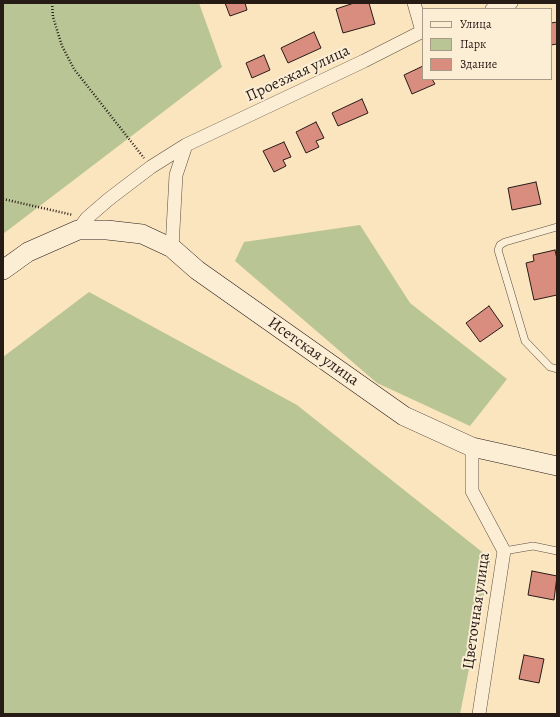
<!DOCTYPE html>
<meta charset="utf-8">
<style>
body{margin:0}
#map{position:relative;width:560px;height:717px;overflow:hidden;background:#fae5bf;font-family:Alegreya,serif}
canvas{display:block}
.frame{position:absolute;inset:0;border:4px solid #271b16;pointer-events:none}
.legend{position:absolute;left:422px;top:8px;width:130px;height:72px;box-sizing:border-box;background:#fceed5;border:1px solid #a79a89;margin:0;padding:5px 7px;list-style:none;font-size:12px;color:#271b16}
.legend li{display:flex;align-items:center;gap:8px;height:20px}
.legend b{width:20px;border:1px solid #a79a89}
</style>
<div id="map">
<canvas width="560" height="717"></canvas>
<div class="frame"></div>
<ul class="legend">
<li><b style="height:5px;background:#fceed5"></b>Улица</li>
<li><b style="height:11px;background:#bac595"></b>Парк</li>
<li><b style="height:11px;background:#d88d7f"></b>Здание</li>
</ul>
</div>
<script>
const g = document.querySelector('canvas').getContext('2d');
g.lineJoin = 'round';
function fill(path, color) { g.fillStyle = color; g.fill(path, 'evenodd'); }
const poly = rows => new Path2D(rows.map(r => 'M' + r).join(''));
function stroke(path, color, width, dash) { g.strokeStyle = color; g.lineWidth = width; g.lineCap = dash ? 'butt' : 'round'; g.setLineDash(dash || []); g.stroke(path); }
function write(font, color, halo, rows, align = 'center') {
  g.font = font + ' Alegreya,serif'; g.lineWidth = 4; g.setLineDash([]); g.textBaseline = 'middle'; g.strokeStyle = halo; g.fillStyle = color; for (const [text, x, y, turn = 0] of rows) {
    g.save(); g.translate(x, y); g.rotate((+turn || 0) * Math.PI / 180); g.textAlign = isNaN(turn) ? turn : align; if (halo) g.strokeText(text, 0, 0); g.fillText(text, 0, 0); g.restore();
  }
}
fill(poly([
 [3,3,199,3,222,67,3,234],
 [360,225,410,303,507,379,470,426,377,383,235,261,244,242],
 [89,292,297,405,491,559,460,714,3,714,3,357]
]), '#bac595');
const building = poly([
 [225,3,245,3,247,10,230,16,225,3],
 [354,3,369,3,375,24,343,33,336,9,354,3],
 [557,22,557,44,551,45,551,23,557,22],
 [314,32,321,48,288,63,281,48,314,32],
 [264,55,270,70,252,78,246,63,264,55],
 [423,66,423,79,432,79,435,84,412,94,404,75,423,66],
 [362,99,368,113,338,126,332,113,362,99],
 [316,122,324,138,316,141,319,147,306,153,296,132,316,122],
 [284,142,291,157,283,160,286,166,274,172,263,151,284,142],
 [536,182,541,204,512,210,508,188,536,182],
 [555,250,557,259,557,295,534,300,526,263,534,261,533,255,555,250],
 [489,306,503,326,480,342,466,323,489,306],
 [532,571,557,576,554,600,528,595,532,571],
 [524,655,544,659,539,683,519,679,524,655]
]);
fill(building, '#d88d7f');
stroke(building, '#271b16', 1);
const service = poly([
 [557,227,505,242,500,245,498,250,525,341,550,367,557,369],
 [504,551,533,546,557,551]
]);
const minor = poly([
 [414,3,422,31],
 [492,9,511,3],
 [78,230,87,218,109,199,151,167,186,145,364,61,423,31],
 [172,248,176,175,186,145],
 [472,447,472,491,504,551,479,714]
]);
const secondary = poly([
 [3,270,28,252,78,230,107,230,142,234,172,248,197,270,404,416,472,447,557,466]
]);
stroke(service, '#5c4e40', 8);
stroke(minor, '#5c4e40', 14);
stroke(secondary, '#271b16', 20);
stroke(poly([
 [52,3,53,17,62,46,74,69,144,158],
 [3,199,73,215]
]), '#271b16', 2.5, [1, 2]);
stroke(service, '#fceed5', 7);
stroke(minor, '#fceed5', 13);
stroke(secondary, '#fceed5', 19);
write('16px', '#271b16', '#fceed5', [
 ["Проезжая улица",298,74,-25],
 ["Исетская улица",313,352,35],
 ["Цветочная улица",477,611,-82]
]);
</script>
